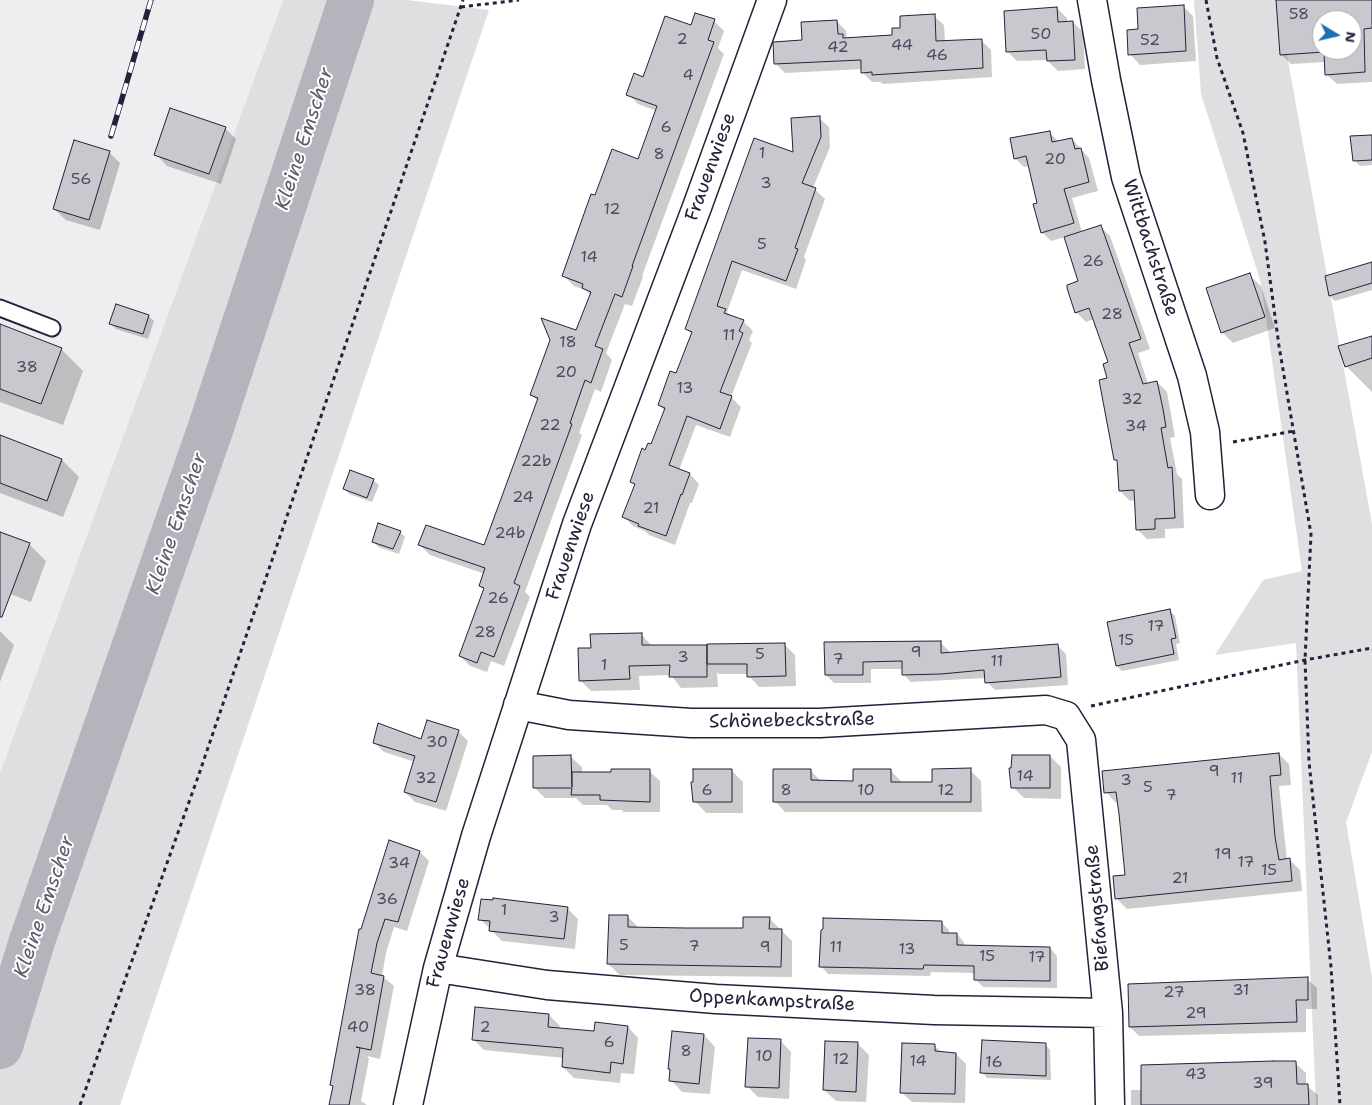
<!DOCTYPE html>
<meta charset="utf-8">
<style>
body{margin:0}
#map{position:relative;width:1372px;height:1105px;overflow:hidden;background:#fff;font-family:"Shantell Sans",sans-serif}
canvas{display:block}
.north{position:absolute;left:1312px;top:10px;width:50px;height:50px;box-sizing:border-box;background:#fff;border:1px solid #a7a7b1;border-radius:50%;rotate:99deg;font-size:14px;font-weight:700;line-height:20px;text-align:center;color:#22223b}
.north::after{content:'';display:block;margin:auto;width:18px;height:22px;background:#1f6fb2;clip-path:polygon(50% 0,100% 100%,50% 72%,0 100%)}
</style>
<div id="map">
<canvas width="1372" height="1105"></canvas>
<div class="north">N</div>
</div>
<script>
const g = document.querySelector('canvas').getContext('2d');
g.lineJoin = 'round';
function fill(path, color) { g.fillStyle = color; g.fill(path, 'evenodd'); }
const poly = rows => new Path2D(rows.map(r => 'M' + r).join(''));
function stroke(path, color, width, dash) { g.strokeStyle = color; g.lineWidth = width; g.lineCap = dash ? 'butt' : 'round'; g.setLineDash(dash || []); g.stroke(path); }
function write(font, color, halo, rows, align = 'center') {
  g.font = font + ' "Shantell Sans",sans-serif'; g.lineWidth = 4; g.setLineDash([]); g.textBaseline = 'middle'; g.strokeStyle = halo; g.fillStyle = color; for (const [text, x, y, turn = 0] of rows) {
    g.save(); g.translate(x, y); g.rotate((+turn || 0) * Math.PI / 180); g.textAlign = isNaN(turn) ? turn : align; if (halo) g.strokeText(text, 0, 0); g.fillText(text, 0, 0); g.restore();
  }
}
fill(poly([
 [0,0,283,0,0,773]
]), '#eeeef1');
fill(poly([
 [283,0,407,0,489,10,120,1105,0,1105,0,773],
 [1194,0,1277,0,1372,524,1372,752,1346,822,1372,977,1372,1105,1316,1105,1296,643,1215,655,1263,580,1302,571,1261,283,1201,94]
]), '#dfdfe2');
fill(poly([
 [1277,0,1372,0,1372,82,1337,84,1326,74,1326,62,1291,64,1281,54],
 [1322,20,1352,20,1352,50,1322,50],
 [1183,6,1193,16,1196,61,1140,65,1130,54,1139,31],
 [1057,8,1067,18,1067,22,1073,22,1083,32,1085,69,1058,71,1047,60,1017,61,1007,51],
 [934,16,944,25,945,42,981,40,991,50,992,77,883,84,880,82,872,82,863,73,863,69,785,73,775,63,803,41,837,21,846,31,847,39,894,36,902,29],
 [714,21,724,31,718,48,724,54,642,276,643,277,632,306,625,304,606,353,612,360,601,392,595,389,579,433,582,435,525,592,530,597,504,666,491,661,487,672,470,666,460,656,484,590,480,586,485,574,430,555,420,545,485,546,538,401,531,395,577,332,591,295,585,290,574,286,564,276,596,197,639,160,657,111,638,104,628,94,692,27],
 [819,118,829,127,830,147,813,188,825,199,804,257,806,260,796,289,742,270,727,312,733,317,743,321,753,331,749,340,752,343,731,397,741,407,730,437,696,425,679,470,690,474,699,484,692,503,690,503,675,545,649,535,645,531,633,526,624,517,636,486,631,482,646,451,652,446,665,411,659,405,677,375,692,334,687,329,794,154],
 [225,128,236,139,221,184,167,166,156,154],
 [1049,132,1058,141,1072,139,1089,158,1098,191,1072,198,1082,232,1101,227,1110,236,1150,349,1138,353,1148,384,1157,382,1167,392,1175,437,1170,438,1177,474,1182,479,1184,528,1165,529,1165,538,1147,539,1137,529,1136,500,1130,501,1120,491,1118,462,1116,460,1109,379,1110,363,1094,319,1086,322,1076,312,1080,282,1065,237,1051,241,1042,232,1039,204,1030,166,1024,167,1015,158],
 [1372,136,1372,165,1360,166,1354,160],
 [109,152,120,163,100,230,66,220,54,209],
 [1372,263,1372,290,1335,301,1330,296],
 [1249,275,1261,286,1275,328,1233,343,1222,332],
 [149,316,154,321,148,339,116,329,111,323],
 [0,325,61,349,83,371,63,425,0,402],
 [1372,337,1372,392,1346,366],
 [0,436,62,460,79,477,63,517,0,493],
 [373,480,379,485,372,502,349,494,344,488],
 [400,532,405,537,399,554,378,547,373,541],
 [0,533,29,544,46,561,31,602,0,590],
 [1170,611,1175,616,1180,643,1176,644,1179,660,1122,671,1117,666],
 [0,631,14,645,0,682],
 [641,634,652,646,785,645,795,655,796,686,759,687,749,676,749,674,719,674,717,672,718,687,681,688,671,675,639,676,640,690,591,691,580,680,592,649],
 [941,643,949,651,949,654,1057,645,1066,654,1068,685,995,690,987,682,986,678,911,682,903,674,903,669,871,669,871,683,834,683,826,675,826,644],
 [458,731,468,741,446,811,415,802,405,792,415,762,384,752,374,742,422,740],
 [1279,754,1289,764,1291,785,1279,786,1287,860,1290,860,1300,870,1302,891,1127,909,1116,898,1126,876,1119,802,1116,803,1106,792],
 [1050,756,1061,767,1061,799,1024,798,1013,787,1013,769],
 [571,757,582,767,582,773,649,771,660,781,660,812,623,812,622,810,612,810,607,805,583,805,576,798,545,798,535,788],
 [731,770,743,782,743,813,706,813,695,801],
 [810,770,822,782,854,782,890,770,901,781,901,783,934,783,970,770,981,781,982,812,785,812,775,801],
 [390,842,420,852,429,861,407,931,394,927,386,953,382,976,394,986,380,1059,367,1056,369,1059,361,1101,367,1105,330,1105,334,1088,331,1085,362,931],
 [567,908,578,919,575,949,502,941,480,919],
 [628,917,639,928,744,929,769,918,792,941,792,977,620,975,608,964],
 [941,922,949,930,949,934,957,934,964,942,964,946,1050,948,1057,956,1057,988,983,987,975,979,975,973,931,972,930,976,828,974,821,966],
 [1307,979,1317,988,1317,1009,1306,1009,1306,1032,1139,1036,1130,1027],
 [549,1015,560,1026,559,1029,595,1032,628,1027,638,1038,634,1074,621,1073,620,1083,574,1078,563,1067,564,1058,484,1050,473,1039],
 [704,1035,715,1047,710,1094,682,1092,671,1080,672,1071,669,1068],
 [780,1040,791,1052,789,1099,758,1097,747,1086],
 [857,1043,869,1055,866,1102,836,1101,824,1090],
 [1045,1044,1050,1050,1051,1080,987,1078,982,1072],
 [934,1045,942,1053,956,1054,966,1064,965,1103,912,1102,901,1092],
 [1295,1063,1306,1073,1306,1085,1318,1095,1318,1105,1131,1105,1131,1090,1142,1090]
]), '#0003');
stroke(poly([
 [0,1046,32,941,210,430,351,0]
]), '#b4b4bc', 46);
const building = poly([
 [1276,0,1372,0,1372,28,1364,29,1365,72,1325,75,1324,52,1280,55,1276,0],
 [1322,20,1352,20,1352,50,1322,50,1322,20],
 [1184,5,1186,51,1128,55,1127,30,1138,29,1137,8,1184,5],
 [1057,7,1058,22,1073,21,1075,60,1047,61,1046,50,1006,52,1004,11,1057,7],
 [695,13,715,19,708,40,714,42,632,266,633,266,622,297,615,294,595,346,603,349,591,383,585,380,570,423,572,424,514,583,520,586,494,657,481,652,477,663,459,656,484,588,479,586,485,568,418,545,426,525,484,545,538,398,530,395,550,340,541,318,576,330,591,292,582,288,583,284,562,276,591,194,595,195,612,149,638,159,657,106,626,95,634,73,643,77,665,16,691,25,695,13],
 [935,14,936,41,982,39,983,68,872,75,872,72,861,73,861,60,774,64,773,42,802,40,801,22,837,20,838,34,843,34,843,38,892,35,892,28,900,28,900,16,935,14],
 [170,108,226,127,209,174,154,155,170,108],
 [820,116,821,137,802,183,816,188,795,248,798,249,786,281,732,261,717,306,726,309,724,313,744,320,739,331,743,333,720,392,732,396,720,429,687,416,669,465,690,473,682,495,681,494,666,536,638,526,639,524,622,517,635,484,630,482,642,448,645,450,648,443,651,444,665,408,658,405,670,371,676,373,692,332,685,329,754,138,793,152,791,118,820,116],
 [1050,131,1052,142,1072,138,1075,149,1081,148,1089,182,1064,189,1074,223,1041,233,1033,204,1037,203,1026,156,1014,159,1010,138,1050,131],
 [1372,135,1372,160,1353,161,1350,136,1372,135],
 [74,140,110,151,89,220,53,209,74,140],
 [1101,225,1141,339,1129,343,1143,384,1157,381,1163,409,1166,427,1161,428,1168,468,1172,467,1175,518,1155,519,1155,529,1136,530,1134,490,1119,491,1117,460,1114,460,1099,380,1107,378,1103,364,1108,362,1089,308,1075,313,1067,288,1067,285,1078,281,1064,237,1101,225],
 [1372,262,1372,283,1329,296,1325,276,1372,262],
 [1250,273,1265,317,1221,333,1206,288,1250,273],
 [116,304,149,315,143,334,109,324,116,304],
 [0,324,62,348,41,404,0,389,0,324],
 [1372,336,1372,358,1345,367,1338,346,1372,336],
 [0,435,62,459,47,501,0,483,0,435],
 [350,470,374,479,367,498,343,489,350,470],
 [378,523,401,531,393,549,372,542,378,523],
 [0,532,30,543,2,617,0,617,0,532],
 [1170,609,1176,638,1171,639,1174,654,1116,666,1107,622,1170,609],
 [642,633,642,645,707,645,707,677,669,677,670,665,629,666,630,679,579,681,578,648,591,648,590,634,642,633],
 [941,641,941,653,1058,644,1061,677,985,683,984,670,941,674,902,675,902,661,863,662,863,675,825,675,824,642,941,641],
 [785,643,786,676,747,677,747,664,707,664,707,644,785,643],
 [427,720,459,730,436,802,404,792,415,756,373,743,378,723,421,739,427,720],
 [1279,753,1281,775,1270,776,1275,837,1279,860,1290,858,1292,881,1115,899,1113,876,1125,875,1119,814,1116,792,1104,793,1102,771,1279,753],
 [571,755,572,787,572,772,611,772,611,769,650,769,650,802,600,800,600,795,571,795,572,788,533,788,533,756,571,755],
 [1012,755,1050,755,1050,788,1011,788,1009,768,1011,768,1012,755],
 [971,768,971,802,773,802,773,769,811,769,811,780,853,781,853,769,891,769,891,782,932,782,932,769,971,768],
 [693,769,732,769,732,802,693,802,691,782,693,782,693,769],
 [389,840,420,851,398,922,385,919,377,943,371,973,384,976,371,1050,356,1047,360,1048,349,1105,329,1105,333,1086,330,1085,359,929,361,929,389,840],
 [493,898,568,907,564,939,489,931,490,921,478,920,481,899,493,900,493,898],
 [609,915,628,915,628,927,686,928,743,928,743,917,770,917,769,929,782,929,781,967,607,964,609,915],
 [823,918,942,921,942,933,957,933,957,945,1050,947,1050,981,974,980,974,966,924,965,923,969,819,967,821,930,823,929,823,918],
 [1308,977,1308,1000,1296,1000,1297,1022,1129,1027,1128,984,1308,977],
 [475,1007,549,1014,548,1027,594,1031,595,1022,628,1026,623,1064,611,1062,610,1073,562,1067,563,1048,472,1040,475,1007],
 [672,1031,704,1034,699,1084,669,1081,670,1069,668,1069,672,1031],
 [748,1038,781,1039,779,1088,745,1087,748,1038],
 [982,1040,1046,1043,1046,1076,980,1073,982,1040],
 [825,1041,858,1042,856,1092,823,1090,825,1041],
 [902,1043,935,1044,935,1051,956,1053,955,1094,900,1093,902,1043],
 [1273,1061,1296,1061,1297,1084,1308,1084,1309,1105,1141,1105,1141,1065,1273,1061]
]);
fill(building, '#c8c8cf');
stroke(building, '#22223b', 1);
const service = poly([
 [0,308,52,328]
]);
const minor = poly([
 [1092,0,1106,80,1126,177,1192,376,1205,432,1210,495],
 [518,705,569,715,691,723,820,723,1046,710,1066,716,1081,740,1108,1013,1110,1105],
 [438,968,547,985,716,999,934,1010,1108,1013],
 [408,1105,438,968,476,836,577,524,697,207,772,0]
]);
stroke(service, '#22223b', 19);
stroke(minor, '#22223b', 31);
stroke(poly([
 [1206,0,1217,58,1243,133,1265,242,1279,346,1311,534,1305,660,1309,762,1331,967,1340,1105],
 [461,7,519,0],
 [1233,442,1294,431],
 [1091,706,1305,660,1372,648],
 [80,1105,198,777,463,0]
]), '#22223b', 3, [4, 4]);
stroke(service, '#fff', 15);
stroke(minor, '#fff', 28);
const rail = poly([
 [111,136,151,0]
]);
stroke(rail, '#22223b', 5.5);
stroke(rail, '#fff', 4, [11]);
write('16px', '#4c4c60', null, [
 ["58",1299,15],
 ["50",1041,35],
 ["2",682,40],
 ["52",1150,41],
 ["44",902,46],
 ["42",838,48],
 ["46",937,56],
 ["4",688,76],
 ["6",666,128],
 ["1",762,154],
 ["8",659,155],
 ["20",1055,160],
 ["56",81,180],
 ["3",766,184],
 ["12",612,210],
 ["5",762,245],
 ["14",589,258],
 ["26",1093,262],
 ["28",1112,315],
 ["11",729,336],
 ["18",568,343],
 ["38",27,368],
 ["20",566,373],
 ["13",685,389],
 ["32",1132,400],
 ["22",550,426],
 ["34",1136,427],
 ["22b",536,462],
 ["24",523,498],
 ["21",651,509],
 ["24b",510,534],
 ["26",498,599],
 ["17",1156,627],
 ["28",485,633],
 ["15",1126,641],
 ["9",916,653],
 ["5",760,655],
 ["3",683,658],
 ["7",838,660],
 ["11",997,662],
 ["1",604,666],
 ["30",437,743],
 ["9",1214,772],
 ["14",1025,777],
 ["32",426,779],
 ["11",1237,779],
 ["3",1126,781],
 ["5",1148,788],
 ["6",707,791],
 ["8",786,791],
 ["10",866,791],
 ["12",946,791],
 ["7",1171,796],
 ["19",1223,855],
 ["17",1246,863],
 ["34",399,864],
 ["15",1269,871],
 ["21",1180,879],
 ["36",387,900],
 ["1",504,911],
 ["3",554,918],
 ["5",624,946],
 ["7",694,947],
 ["9",765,948],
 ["11",836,948],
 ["13",907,950],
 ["15",987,957],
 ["17",1037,958],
 ["38",365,991],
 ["31",1241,991],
 ["27",1174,993],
 ["29",1196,1014],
 ["40",358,1028],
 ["2",485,1028],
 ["6",609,1043],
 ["8",686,1052],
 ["10",764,1057],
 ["12",841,1060],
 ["14",918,1062],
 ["16",994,1063],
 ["43",1196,1075],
 ["39",1263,1084]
]);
write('19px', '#22223b', '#fff', [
 ["Frauenwiese",711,167,-70],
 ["Wittbachstraße",1150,248,72],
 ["Frauenwiese",571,546,-71],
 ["Schönebeckstraße",792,721,-1],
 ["Biefangstraße",1098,908,-95],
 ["Frauenwiese",449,933,-74],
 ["Oppenkampstraße",772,1001,3]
]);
write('italic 20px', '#5c5c6f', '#fff', [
 ["Kleine Emscher",305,139,-72],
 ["Kleine Emscher",177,524,-71],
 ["Kleine Emscher",45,907,-71]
]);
</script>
